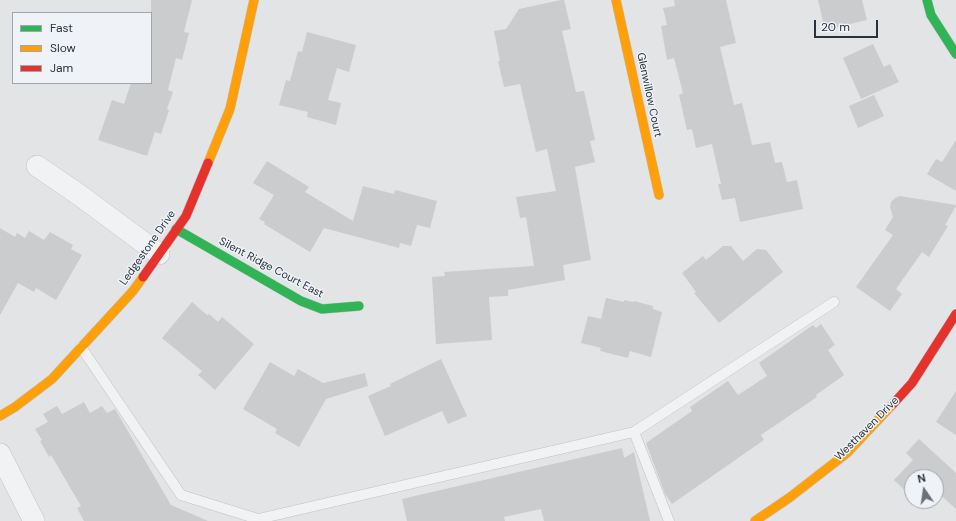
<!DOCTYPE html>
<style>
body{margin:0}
#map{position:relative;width:956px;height:521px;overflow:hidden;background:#e2e4e6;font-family:"DM Sans",sans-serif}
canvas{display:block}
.legend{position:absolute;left:12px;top:12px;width:140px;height:72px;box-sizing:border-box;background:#eff2f6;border:1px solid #a0a6ac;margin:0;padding:5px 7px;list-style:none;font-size:12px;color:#29333e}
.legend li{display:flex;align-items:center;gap:8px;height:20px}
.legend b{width:20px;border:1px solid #a0a6ac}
.north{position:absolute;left:904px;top:469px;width:40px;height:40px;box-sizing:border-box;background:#eff2f6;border:1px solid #a0a6ac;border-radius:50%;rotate:347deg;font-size:11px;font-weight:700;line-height:16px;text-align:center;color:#29333e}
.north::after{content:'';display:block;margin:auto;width:14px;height:18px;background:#6a7179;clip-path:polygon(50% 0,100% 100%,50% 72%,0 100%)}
.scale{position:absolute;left:814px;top:20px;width:64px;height:18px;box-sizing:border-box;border:2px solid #29333e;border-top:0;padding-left:5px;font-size:12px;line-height:14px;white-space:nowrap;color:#29333e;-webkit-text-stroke:3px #eff2f6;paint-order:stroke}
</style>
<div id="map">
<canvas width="956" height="521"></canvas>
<ul class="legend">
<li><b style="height:5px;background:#30b455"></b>Fast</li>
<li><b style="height:5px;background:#ff9f0a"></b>Slow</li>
<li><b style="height:5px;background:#e5322d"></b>Jam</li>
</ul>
<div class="north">N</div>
<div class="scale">20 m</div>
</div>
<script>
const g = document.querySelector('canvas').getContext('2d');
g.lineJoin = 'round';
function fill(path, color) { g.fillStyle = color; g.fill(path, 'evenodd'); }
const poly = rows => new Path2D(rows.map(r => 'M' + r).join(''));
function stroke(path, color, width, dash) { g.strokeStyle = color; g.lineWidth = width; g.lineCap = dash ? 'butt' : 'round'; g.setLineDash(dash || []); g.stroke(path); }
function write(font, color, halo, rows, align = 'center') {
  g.font = font + ' "DM Sans",sans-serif'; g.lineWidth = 3; g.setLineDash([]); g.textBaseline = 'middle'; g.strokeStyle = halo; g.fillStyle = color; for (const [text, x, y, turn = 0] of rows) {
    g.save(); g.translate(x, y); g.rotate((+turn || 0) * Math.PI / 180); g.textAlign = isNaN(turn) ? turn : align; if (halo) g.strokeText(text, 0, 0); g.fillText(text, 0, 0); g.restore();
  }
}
fill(poly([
 [151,0,192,0,184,32,189,33,182,60,176,58,168,90,173,92,167,109,169,110,161,134,155,132,147,156,98,140,112,100,124,104,131,83,151,83],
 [561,0,564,0,571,29,562,31,576,92,584,91,595,140,590,141,595,162,575,167,591,260,563,265,565,280,508,290,508,296,489,297,492,340,436,344,432,277,445,276,444,272,534,266,526,217,520,218,516,197,556,191,547,149,536,152,520,84,504,87,498,61,500,61,494,31,506,29,519,9],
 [674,0,726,0,736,43,720,47,734,105,742,103,752,145,770,142,775,163,782,162,787,182,797,180,803,209,740,222,735,198,722,200,718,184,721,184,712,144,696,148,692,129,687,130,679,95,683,93,674,58,667,60,661,26,667,25,663,8,675,6],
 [818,0,862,0,867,20,825,30],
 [307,32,356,45,349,72,337,68,328,100,341,103,336,125,307,117,308,112,279,105,286,80,290,81,298,51,302,52],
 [873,44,884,67,890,64,899,82,861,99,843,58],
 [874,95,884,116,858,128,849,106],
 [956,140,956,191,927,174,936,159,942,162],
 [267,161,309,187,305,192,353,221,363,186,394,194,395,190,437,201,430,228,417,225,411,246,400,243,399,248,324,228,310,252,264,224,265,222,259,219,274,195,253,183],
 [900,196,956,205,956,206,945,225,948,226,929,257,922,252,896,289,902,294,890,311,856,287,893,235,885,230,893,217,890,207,891,202,895,198],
 [0,228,15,237,17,233,25,238,29,231,44,240,50,232,73,245,71,249,82,255,56,300,36,288,34,292,18,283,0,315],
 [723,246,731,246,743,261,757,249,766,250,783,272,719,323,694,293,696,292,682,273,703,256,706,260],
 [606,298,624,302,624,300,633,302,634,301,653,306,653,309,662,312,651,357,630,351,628,358,600,351,601,348,581,343,588,316,601,319],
 [192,302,207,315,209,314,218,322,222,317,254,344,215,390,198,375,202,371,162,338],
 [821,324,835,345,828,350,844,375,816,395,817,397,761,435,764,440,672,504,665,494,646,443,692,411,690,407,728,381,738,395,767,376,759,363,813,325,816,328],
 [441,359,467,416,448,424,442,411,385,436,368,396,391,386,390,384],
 [270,362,294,376,298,369,323,383,365,373,368,386,326,399,299,447,275,433,277,429,243,409],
 [956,391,956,435,936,422],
 [84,402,90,413,102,406,107,413,115,409,171,505,208,521,84,521,77,508,81,506,51,455,49,457,40,441,42,440,35,429,48,422,43,414,57,406,62,414],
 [919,439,956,473,956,509,936,491,936,477,912,477,912,497,894,480,913,460,906,453],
 [622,448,624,458,634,452,650,521,544,521,541,509,504,517,505,521,407,521,402,499]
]), '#caccce');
const lane = poly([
 [81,347,181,495,258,519,634,432,834,302],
 [634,432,669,521]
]);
const street = poly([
 [37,166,78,194,159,254],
 [0,454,34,521]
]);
const fast = poly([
 [927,0,931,15,956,54],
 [176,229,301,301,322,309,359,306]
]);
const slow = poly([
 [616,0,659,195],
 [208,163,230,109,254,0],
 [0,416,15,407,52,379,133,291,143,277],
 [755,521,789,498,847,453,893,404]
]);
const jam = poly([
 [143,277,186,216,208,163],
 [893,404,912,383,956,314]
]);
stroke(lane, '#c0c2c4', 11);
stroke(street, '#c0c2c4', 22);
stroke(fast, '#c0c2c4', 10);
stroke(slow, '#c0c2c4', 10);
stroke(jam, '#c0c2c4', 10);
stroke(lane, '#f0f2f3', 10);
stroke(street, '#f0f2f3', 21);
stroke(fast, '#30b455', 9);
stroke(slow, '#ff9f0a', 9);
stroke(jam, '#e5322d', 9);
write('11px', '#29333e', '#eff2f6', [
 ["Glenwillow Court",649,95,78],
 ["Ledgestone Drive",148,248,-55],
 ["Silent Ridge Court East",271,268,28],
 ["Westhaven Drive",867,429,-45]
]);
</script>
